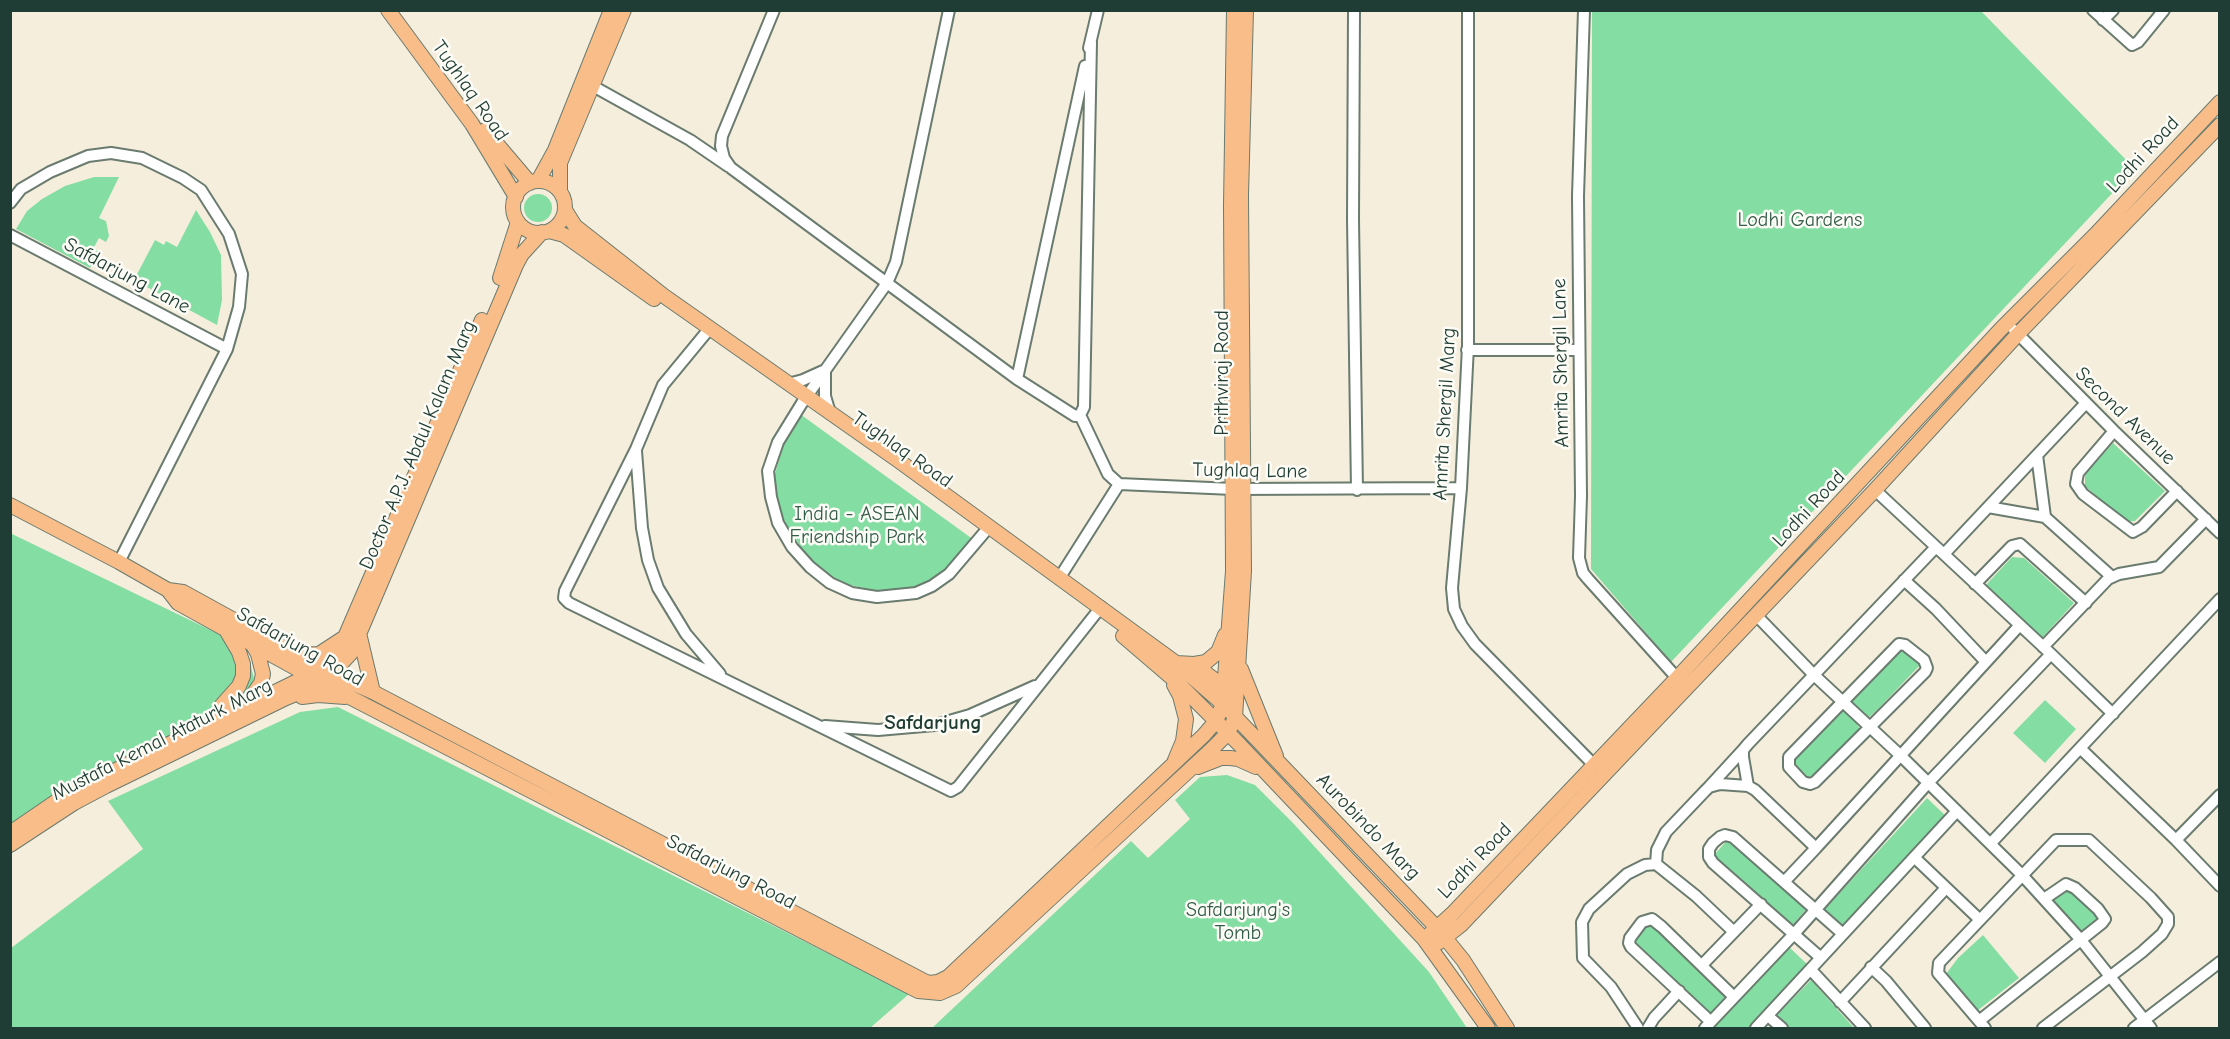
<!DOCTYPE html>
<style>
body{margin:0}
#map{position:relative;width:2230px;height:1039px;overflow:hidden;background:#f6eedc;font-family:"Comic Neue",sans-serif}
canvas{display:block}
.frame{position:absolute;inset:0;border:12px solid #1f3d34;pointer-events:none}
</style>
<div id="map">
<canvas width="2230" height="1039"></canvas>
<div class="frame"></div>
</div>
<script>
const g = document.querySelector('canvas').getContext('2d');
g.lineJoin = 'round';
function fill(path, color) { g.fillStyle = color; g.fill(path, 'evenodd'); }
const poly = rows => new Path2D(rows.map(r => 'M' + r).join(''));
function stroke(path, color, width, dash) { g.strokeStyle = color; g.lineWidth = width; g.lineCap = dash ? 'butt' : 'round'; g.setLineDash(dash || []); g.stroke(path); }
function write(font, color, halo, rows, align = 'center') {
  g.font = font + ' "Comic Neue",sans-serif'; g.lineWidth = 5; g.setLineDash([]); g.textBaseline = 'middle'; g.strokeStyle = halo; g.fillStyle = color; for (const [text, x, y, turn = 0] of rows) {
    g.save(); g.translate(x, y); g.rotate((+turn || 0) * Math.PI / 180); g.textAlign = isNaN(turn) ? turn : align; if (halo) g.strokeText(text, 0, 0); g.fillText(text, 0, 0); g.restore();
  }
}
fill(poly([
 [1592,11,1981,11,2135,169,1671,662,1591,569],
 [94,177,119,177,99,218,106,221,109,236,106,242,99,238,93,249,99,252,90,268,16,229,27,211,42,199,65,186],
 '524 208a14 14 0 1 1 28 0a14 14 0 1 1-28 0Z',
 [196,210,210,232,221,255,222,300,217,325,134,280,155,240,164,245,166,241,177,247],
 [800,414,974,540,947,571,922,585,900,590,876,591,846,584,821,570,806,555,787,526,777,505,774,477,783,447],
 [2113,443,2165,491,2135,521,2126,522,2085,486,2085,475],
 [10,533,229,639,249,657,254,679,242,702,10,827],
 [2012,557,2024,558,2074,603,2042,638,1985,586],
 [1904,648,1922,663,1878,709,1868,718,1864,718,1850,702,1895,653],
 [2045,700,2076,729,2045,763,2013,733],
 [338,707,909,994,870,1028,11,1028,11,948,143,849,108,801,300,712],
 [1842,708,1851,715,1860,729,1816,774,1809,778,1804,776,1799,772,1792,760],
 [1227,775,1255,785,1293,823,1429,972,1467,1028,932,1028,1131,841,1148,858,1190,819,1175,800,1200,777],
 [1927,798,1947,817,1844,929,1824,910],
 [1729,838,1807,908,1791,927,1721,865,1715,854],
 [2066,889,2072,891,2098,916,2097,922,2080,933,2050,900],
 [1651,922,1730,996,1709,1016,1632,944,1638,931],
 [1983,935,2019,978,1977,1011,1946,974,1958,958],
 [1789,947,1809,966,1751,1028,1713,1028],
 [1811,980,1854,1028,1790,1028,1776,1016]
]), '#84dda2');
const minor = poly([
 [774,10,722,136,721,146,724,158,731,168,1017,379,1075,416,1080,415,1084,407,1091,42],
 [949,10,896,262,887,283,802,403,778,442,768,471,771,497,778,523,792,547,810,567,830,583,852,593,877,597,916,593,932,586,949,574,989,527],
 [1354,10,1353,219,1357,490],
 [1468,10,1468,346,1461,488,1452,588,1454,609,1462,626,1475,644,1593,764],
 [1584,10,1578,196,1581,496,1579,558,1583,573,1588,579,1677,678],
 [2093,10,2132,45,2138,42,2164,10],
 [2103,20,2113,10],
 [1089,48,1098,10],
 [591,85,690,140,728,166],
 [10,203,21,189,50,172,88,156,111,153,142,158,183,178,201,190,229,234,242,274,239,307,227,349,119,562],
 [10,235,227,349],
 [710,328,663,385,636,449,565,591,564,598,569,603,951,791,958,787,1101,607],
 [2014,330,2114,431,2220,533],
 [1467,350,1579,350],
 [825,370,825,396,830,413],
 [1017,379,1085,66],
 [788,384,803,380,823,371],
 [1080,415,1108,474,1119,484,1233,489,1461,488],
 [2114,431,2078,473,2076,484,2083,494,2133,532,2142,527,2177,491],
 [636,451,642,528,648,560,658,588,686,634,720,674],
 [2037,455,2045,517,2112,577],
 [1875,490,2051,654,2113,714],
 [1988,507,2045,517],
 [1944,554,2086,403],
 [1060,577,1119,484],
 [1904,580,1936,609,1986,662],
 [1975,584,2012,546,2020,544,2086,603],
 [1756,615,1814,675,1901,756,2022,875,2081,940,2151,1028],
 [1899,644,1905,645,1924,660,1927,668,1925,672,1815,782,1810,784,1803,782,1789,767,1789,757,1899,644],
 [2043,647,2108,579,2119,574,2159,567,2206,519],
 [825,726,878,730,935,725,970,715,1035,686],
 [2081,749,2176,840,2220,886],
 [1748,786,1743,757,1743,750,1748,744,1936,547],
 [1709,787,1743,750],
 [2176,840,2220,795],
 [1991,843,2220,599],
 [1915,858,1979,919],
 [1656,864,1657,850,1666,832,1705,791,1709,787,1720,784,1748,786,1755,790,1816,848,2019,626],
 [1784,882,1816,848],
 [1821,958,1713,863,1709,857,1709,849,1713,843,1720,837,1725,835,1733,837,1843,934],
 [1702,965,1761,904],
 [1871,967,1886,981,1925,1028],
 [1811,970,1865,1028],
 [1840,1002,1946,888],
 [1768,1016,1782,1028],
 [1710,1021,1631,947,1629,943,1630,938,1642,922,1652,919,1662,927,1734,997],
 [1979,1021,2102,923,2105,919,2098,909,2075,888,2066,884,2044,899],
 [1638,1028,1611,987,1583,958,1582,922,1589,909,1627,874,1645,865,1656,864,1696,896,1734,932],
 [1648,1028,1654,1018,1679,991],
 [1705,1028,1794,934,1928,783,2051,654],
 [1756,1028,1957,811],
 [1985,1028,1938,973,1939,963,2056,840,2089,840,2151,898,2168,917,2168,924,2162,934,2142,952,2043,1028],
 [2134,1028,2220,962]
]);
const major = poly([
 [388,10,472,124,516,197],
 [485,130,530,183],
 [538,181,555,150,611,10],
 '513 207a26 26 0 1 1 52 0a26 26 0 1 1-52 0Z',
 [560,191,560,163,624,10],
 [565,210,575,226,664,296,899,461,1176,663,1223,704,1437,928,1463,960,1507,1028],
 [549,231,564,235,654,299],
 [500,278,518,222],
 [10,505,119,562,168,590,178,603,330,687,918,991,940,993,956,986,1211,750,1228,733,1235,718,1244,571,1241,195,1246,10],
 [168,590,183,592,332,674,373,692,928,983,938,982,948,977,1204,735,1216,721,1223,704,1233,571,1231,205,1234,10],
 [359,633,373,692],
 [1123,636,1179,684,1239,744,1424,939,1488,1028],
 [298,655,319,654,345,637],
 [1176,663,1194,664,1206,662,1218,652,1225,635],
 [1194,664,1224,687],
 [1241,669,1276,756],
 [1174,685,1180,696,1186,719,1183,741,1175,760],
 [302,697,318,695,345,697],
 [246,705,261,683,263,674,258,654,251,642],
 [216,720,222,705,239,686,243,676,243,664,239,652,226,630],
 [1198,767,1221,758,1230,758,1238,759,1256,767],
 [10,833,67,794,324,668,339,651,482,320],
 [10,845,74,803,106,786,286,698,323,683,351,653,516,265,522,254,542,232],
 [1430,934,1452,914,1677,678,2001,329,2095,235,2220,102],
 [1438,943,1461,925,1875,490,2018,334,2220,125]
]);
stroke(minor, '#6a7b6f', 14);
stroke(major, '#6a7b6f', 16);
stroke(minor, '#fff', 10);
stroke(major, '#f8bd89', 14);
write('20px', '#1f3d34', '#fdfcf7', [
 ["Tughlaq Road",470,91,55],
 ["Lodhi Road",2143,155,-47],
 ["Safdarjung Lane",127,276,28],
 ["Amrita Shergil Lane",1561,363,-91],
 ["Prithviraj Road",1222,373,-90],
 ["Amrita Shergil Marg",1445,414,-87],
 ["Second Avenue",2125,416,44],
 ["Doctor A.P.J. Abdul Kalam Marg",418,445,-67],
 ["Tughlaq Road",902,450,35],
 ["Tughlaq Lane",1250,471,1],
 ["Lodhi Road",1809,509,-47],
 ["Safdarjung Road",300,647,29],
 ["Mustafa Kemal Ataturk Marg",162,740,-27],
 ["Aurobindo Marg",1368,827,46],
 ["Lodhi Road",1475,861,-46],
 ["Safdarjung Road",731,872,27]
]);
write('20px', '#335d4a', '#fdfcf7', [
 ["Lodhi Gardens",1800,220],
 ["India - ASEAN",857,514],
 ["Friendship Park",857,537],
 ["Safdarjung's",1238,910],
 ["Tomb",1238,933]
]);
write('bold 21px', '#1f3d34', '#fdfcf7', [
 ["Safdarjung",933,723]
]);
</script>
